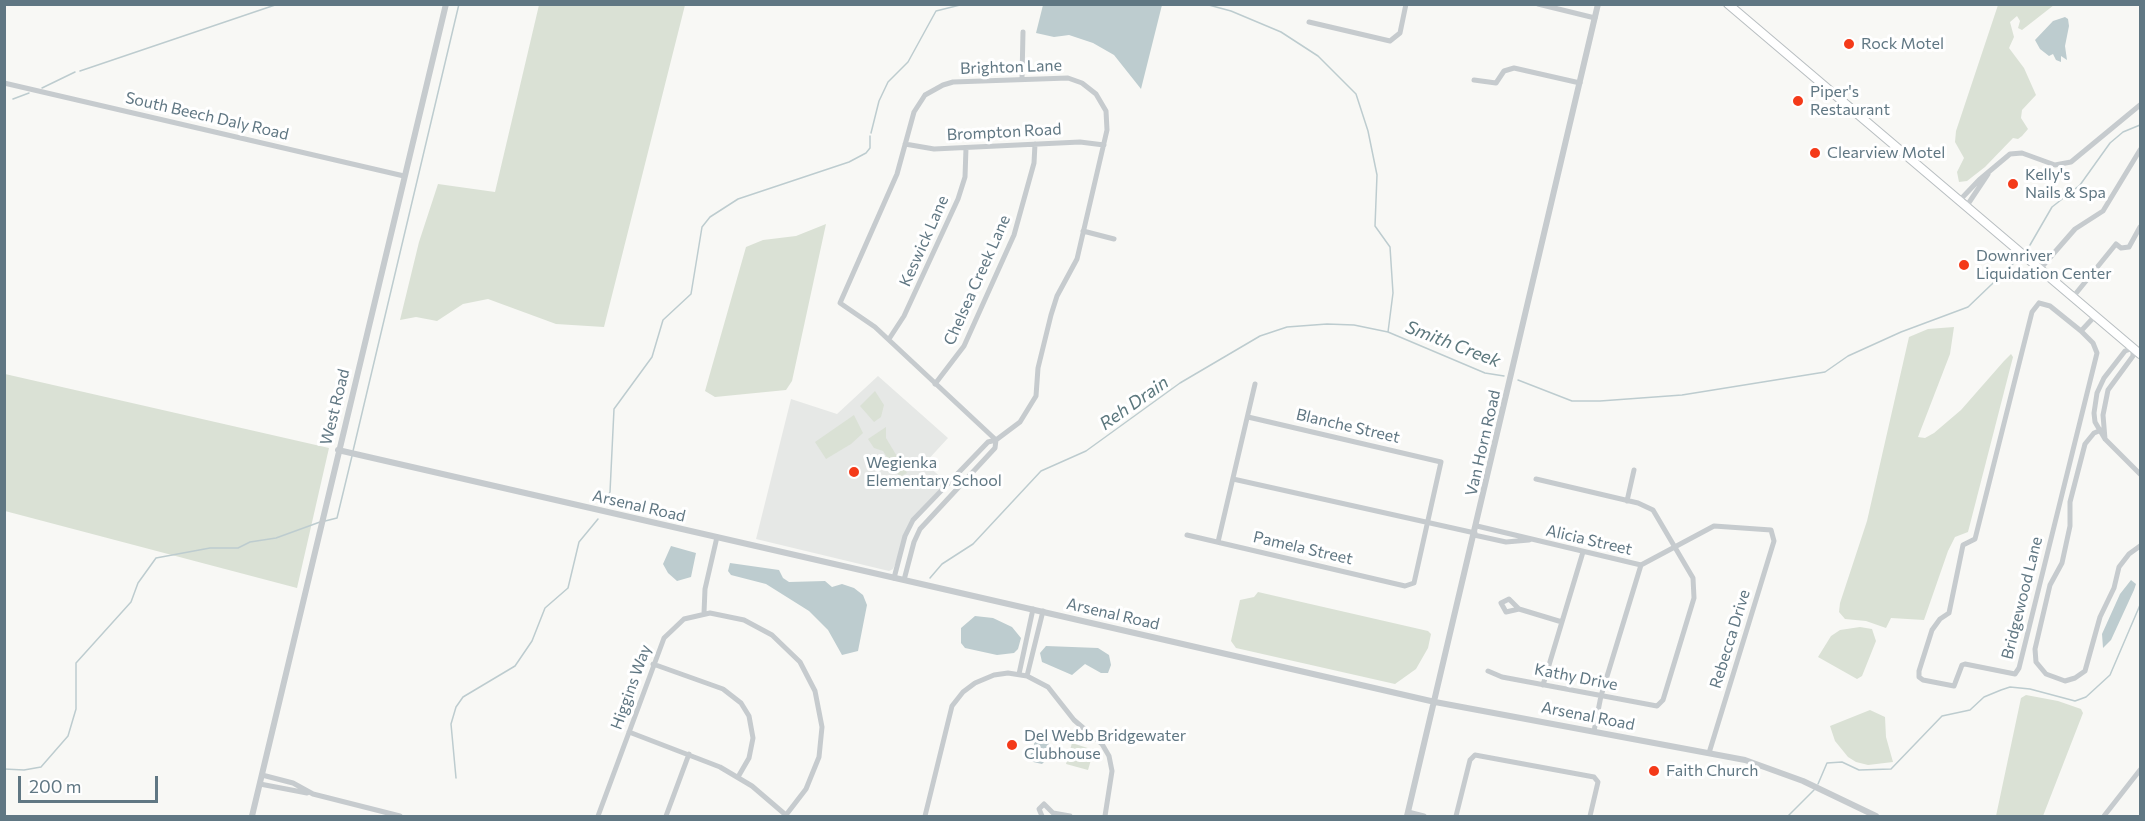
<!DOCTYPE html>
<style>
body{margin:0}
#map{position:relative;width:2145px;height:821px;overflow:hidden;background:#f8f8f5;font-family:Commissioner,sans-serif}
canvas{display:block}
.frame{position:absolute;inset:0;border:6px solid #607783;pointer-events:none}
.scale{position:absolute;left:18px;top:776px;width:140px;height:27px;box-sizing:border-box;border:3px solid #607783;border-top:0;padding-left:8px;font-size:18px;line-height:21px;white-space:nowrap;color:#607783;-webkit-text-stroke:4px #fff;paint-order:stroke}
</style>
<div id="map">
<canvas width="2145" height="821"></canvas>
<div class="frame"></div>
<div class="scale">200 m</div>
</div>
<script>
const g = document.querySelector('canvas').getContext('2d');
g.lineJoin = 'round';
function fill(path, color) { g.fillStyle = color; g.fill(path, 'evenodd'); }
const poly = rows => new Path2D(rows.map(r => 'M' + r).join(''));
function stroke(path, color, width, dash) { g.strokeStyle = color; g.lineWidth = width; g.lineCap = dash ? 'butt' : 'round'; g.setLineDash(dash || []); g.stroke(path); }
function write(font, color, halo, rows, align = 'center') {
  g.font = font + ' Commissioner,sans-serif'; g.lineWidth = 6; g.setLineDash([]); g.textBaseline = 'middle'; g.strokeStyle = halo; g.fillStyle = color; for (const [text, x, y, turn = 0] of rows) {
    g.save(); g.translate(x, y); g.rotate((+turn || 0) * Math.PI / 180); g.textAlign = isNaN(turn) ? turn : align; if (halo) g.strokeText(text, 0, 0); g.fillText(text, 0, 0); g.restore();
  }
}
fill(poly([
 [878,376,948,438,925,463,946,482,918,512,893,569,889,571,756,539,791,399,837,414]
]), '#e6e8e6');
fill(poly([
 [539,5,685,5,604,327,556,324,488,299,463,304,437,321,416,317,400,320,419,242,438,184,495,192],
 [1998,5,2054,5,2022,30,2018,28,2020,21,2017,16,2010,22,2014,37,2009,48,2024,68,2036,95,2022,110,2021,118,2028,129,2022,136,2018,139,2013,138,1985,167,1967,181,1959,182,1957,172,1964,158,1955,142,1956,131],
 [826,224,792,381,786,390,715,397,705,391,746,247,763,240,796,236],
 [1954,327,1950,354,1918,437,1925,438,1934,433,1961,410,2004,361,2011,354,2013,357,1968,532,1955,537,1948,551,1924,620,1891,618,1886,628,1866,621,1845,619,1839,612,1840,603,1867,521,1909,337,1928,329],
 [5,374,329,448,297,588,5,511],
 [875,391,884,405,881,417,874,422,860,406],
 [854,415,863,433,851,444,826,459,815,442],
 [886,427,886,438,907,473,900,477,883,451,874,448,868,439],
 [1258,592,1428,631,1431,634,1428,648,1416,669,1395,684,1236,648,1231,641,1240,600,1254,597],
 [1860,627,1872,629,1876,641,1862,676,1857,679,1818,657,1831,636,1840,630],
 [2026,695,2058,701,2081,709,2083,713,2043,816,1996,816,2021,698],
 [1870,710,1885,717,1886,737,1893,762,1868,765,1856,762,1848,757,1835,741,1830,726],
 [1072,743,1094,750,1088,770,1066,764]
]), '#dae1d5');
fill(poly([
 [1043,5,1162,5,1141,89,1114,55,1093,43,1069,35,1054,37,1036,33],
 [2065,17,2068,19,2069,26,2065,46,2067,60,2061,56,2061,62,2056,60,2053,54,2049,56,2040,49,2035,40,2053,21],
 [671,546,696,553,691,577,677,581,668,573,663,564],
 [730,563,779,570,783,578,789,582,825,581,832,587,842,584,854,588,863,595,867,605,858,651,842,655,828,630,809,611,766,584,731,575,728,571],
 [2131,580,2136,584,2134,590,2111,640,2103,648,2102,634,2120,594],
 [975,616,993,618,1012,627,1021,638,1018,649,1014,653,997,655,965,648,961,643,961,628],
 [1046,646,1098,648,1109,655,1111,665,1108,673,1101,673,1085,664,1072,675,1042,662,1040,653],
 [1035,737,1046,739,1049,743,1046,760,1042,764,1029,761,1031,753,1033,753]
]), '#bdcccf');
stroke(poly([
 [1205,4,1231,11,1281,32,1318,56,1356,94,1368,131,1377,175,1375,226,1390,247,1393,293,1388,332],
 [80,71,278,4],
 [42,88,75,72],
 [13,99,29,93],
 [871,133,879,101,888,82,908,62,936,11,964,4],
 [2030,245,2052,207,2080,185,2110,143,2123,132,2140,125],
 [1518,380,1572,401,1600,401,1682,395,1825,372,1848,356,1901,332,1968,307,2014,263],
 [353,451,459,4],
 [604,503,610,492,614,409,652,357,663,320,691,294,702,227,710,217,738,199,849,162,866,153,870,148,870,136],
 [325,521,337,518,352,456],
 [930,578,942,564,973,544,1041,471,1086,451,1180,383,1260,336,1287,327,1327,324,1354,325,1388,332,1485,373,1504,376],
 [4,769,24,770,41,767,68,736,76,709,76,663,131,602,138,583,156,558,210,548,238,548,250,542,276,538,320,522],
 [456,778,451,724,456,707,463,697,515,666,532,641,545,608,568,588,579,542,598,519],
 [1818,784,1827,763,1842,762,1859,770,1891,769,1942,716,1970,710,1984,697,2001,690,2010,687,2030,689,2075,701,2086,697,2110,675,2140,605],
 [1788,816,1814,790]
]), '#bdcccf', 1.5);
const primary = poly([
 [1728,4,2140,354]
]);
stroke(primary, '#b8bec1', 10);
stroke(poly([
 [1538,4,1595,18],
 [1309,22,1390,41,1400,33,1406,4],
 [1022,78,1023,32],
 [1474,80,1496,83,1504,71,1514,68,1580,83],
 [4,83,404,176],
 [905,144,934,149,1080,142,1104,145],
 [1959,201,1979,180,2010,154,2022,153,2055,165,2071,162,2140,105],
 [1966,207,1988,174],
 [1083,231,1114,239],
 [2040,269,2075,229,2103,211,2140,150],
 [2073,297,2116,244,2121,248,2129,247,2140,227],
 [2039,303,2050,306,2081,331,2093,343,2097,353,2019,668,2015,674,1965,664,1962,665,1954,686,1923,680,1919,677,1919,671,1932,630,1940,619,1949,613,1963,545,1975,539,2032,312,2039,303],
 [2081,331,2095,316],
 [889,339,904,316,958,199,965,177,966,148],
 [935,384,964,346,1014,235,1034,163,1035,144],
 [2104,429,2094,433,2085,444,2070,502,2070,526,2062,563,2050,585,2035,649,2036,662,2046,674,2065,681,2075,678,2085,671,2100,617,2114,588,2119,567,2129,554,2140,546],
 [2105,439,2103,415,2108,390,2133,356,2133,348,2125,351,2104,378,2097,393,2094,413,2095,422,2105,439,2140,474],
 [1233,479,1475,533],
 [1627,501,1634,470],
 [1477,526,1641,565,1714,526,1771,530,1774,541,1709,753],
 [1187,535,1405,586,1414,583,1441,462,1248,417],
 [1474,535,1506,542,1529,540],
 [1218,542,1255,384],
 [894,578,905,536,913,520,988,442,996,440,1020,422,1036,396,1038,368,1051,315,1057,296,1077,259,1107,130,1106,111,1096,94,1082,83,1068,78,953,82,943,85,925,95,914,112,897,174,840,303,875,327,996,440],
 [904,580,914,542,920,529,995,448,996,440],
 [1519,609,1506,612,1501,603,1509,599,1519,609,1562,622],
 [704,613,705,589,717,537],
 [653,664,723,689,741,703,749,716,753,738,749,758,738,777],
 [1488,671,1502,677,1657,706,1663,700,1694,598,1693,578,1653,510,1638,503,1536,479],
 [1019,674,1033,609],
 [1027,676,1043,611],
 [1543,685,1583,552],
 [1594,731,1601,696,1641,565],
 [629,732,720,767,752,786,787,816],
 [262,775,293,783,313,794,400,816],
 [260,784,307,793],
 [1408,812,1424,816],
 [598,816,664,638,684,619,710,613,744,620,772,635,800,662,815,691,822,727,819,757,806,789,786,815],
 [666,816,689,754],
 [925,816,952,706,963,692,975,683,994,675,1008,673,1027,676,1048,687,1074,720,1102,744,1109,756,1112,771,1105,816],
 [1042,816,1039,809,1044,804,1053,813,1070,816],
 [1456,816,1470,760,1475,755,1594,777,1598,782,1590,816],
 [2104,816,2140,770]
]), '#c6cbce', 5);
stroke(poly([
 [338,450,1435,702,1745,760,1803,781,1876,816],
 [252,816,446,4],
 [1407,816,1598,4]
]), '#c6cbce', 6);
stroke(primary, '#fff', 8);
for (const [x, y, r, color] of [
 [1849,44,6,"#f43a19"],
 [1798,101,6,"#f43a19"],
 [1815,153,6,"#f43a19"],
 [2013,184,6,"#f43a19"],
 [1964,265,6,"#f43a19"],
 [854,472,6,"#f43a19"],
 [1012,745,6,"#f43a19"],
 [1654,771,6,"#f43a19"]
]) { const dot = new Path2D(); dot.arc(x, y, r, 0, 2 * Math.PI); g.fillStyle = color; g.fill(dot); stroke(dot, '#fff', 2); }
write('16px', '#607783', '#fff', [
 ["Rock Motel",1861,44],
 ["Piper's",1810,92],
 ["Restaurant",1810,110],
 ["Clearview Motel",1827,153],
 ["Kelly's",2025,175],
 ["Nails & Spa",2025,193],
 ["Downriver",1976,256],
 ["Liquidation Center",1976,274],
 ["Wegienka",866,463],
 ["Elementary School",866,481],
 ["Del Webb Bridgewater",1024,736],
 ["Clubhouse",1024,754],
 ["Faith Church",1666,771]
], 'left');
write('16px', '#607783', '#fff', [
 ["Brighton Lane",1011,67,-2],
 ["South Beech Daly Road",207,116,13],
 ["Brompton Road",1004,132,-3],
 ["Keswick Lane",924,241,-66],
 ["Chelsea Creek Lane",977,280,-66],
 ["West Road",335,407,-76],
 ["Blanche Street",1348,426,13],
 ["Van Horn Road",1483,443,-77],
 ["Arsenal Road",639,506,13],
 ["Alicia Street",1589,540,13],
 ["Pamela Street",1303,548,13],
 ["Bridgewood Lane",2022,598,-76],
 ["Arsenal Road",1113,614,13],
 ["Rebecca Drive",1730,639,-73],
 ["Kathy Drive",1576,677,11],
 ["Higgins Way",631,687,-70],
 ["Arsenal Road",1588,716,11]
]);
write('italic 18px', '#5b777d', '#fff', [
 ["Smith Creek",1453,344,21],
 ["Reh Drain",1134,403,-35]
]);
</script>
